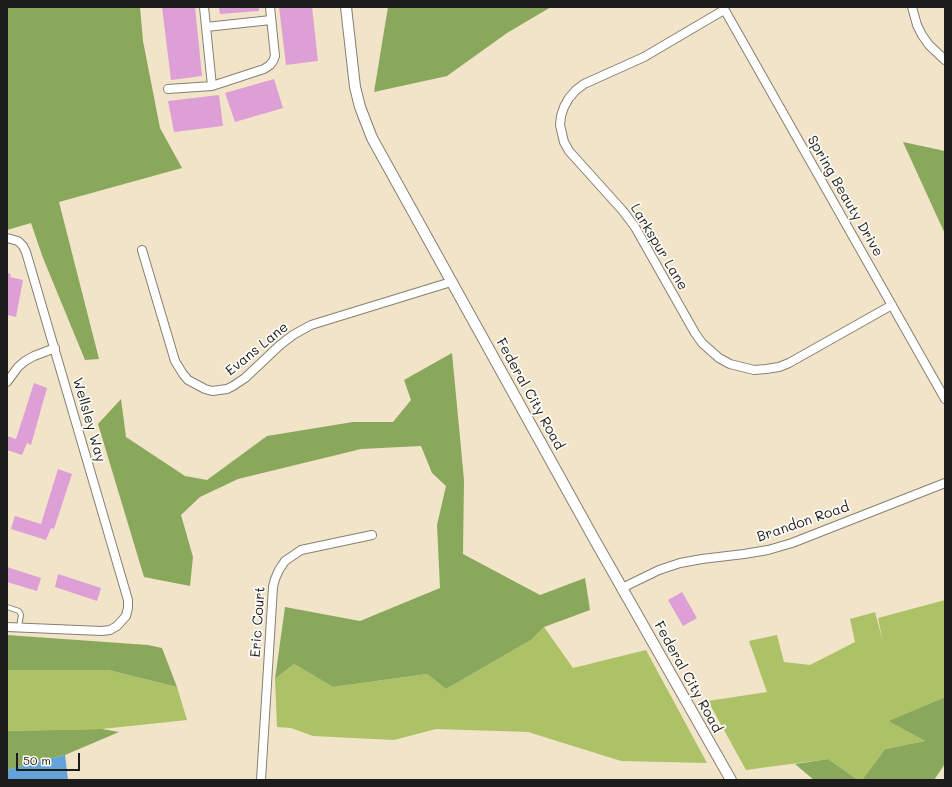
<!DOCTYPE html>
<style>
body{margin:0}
#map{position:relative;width:952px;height:787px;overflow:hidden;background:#f1e4c8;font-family:Mali,sans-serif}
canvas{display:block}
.frame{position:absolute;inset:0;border:8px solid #1c1c1c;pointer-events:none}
.scale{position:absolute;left:16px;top:753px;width:64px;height:18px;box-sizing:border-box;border:2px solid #1c1c1c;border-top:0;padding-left:5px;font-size:12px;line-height:14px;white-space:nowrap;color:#1c1c1c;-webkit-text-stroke:3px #fdfcf7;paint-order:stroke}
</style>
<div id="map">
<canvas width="952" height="787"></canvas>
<div class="frame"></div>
<div class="scale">50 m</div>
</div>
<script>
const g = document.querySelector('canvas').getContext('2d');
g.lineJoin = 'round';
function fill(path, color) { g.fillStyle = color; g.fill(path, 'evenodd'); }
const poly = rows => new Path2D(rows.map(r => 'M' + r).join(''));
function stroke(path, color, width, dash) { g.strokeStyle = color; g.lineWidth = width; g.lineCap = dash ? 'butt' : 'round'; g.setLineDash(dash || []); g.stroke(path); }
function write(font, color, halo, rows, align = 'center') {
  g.font = font + ' Mali,sans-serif'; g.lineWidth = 3.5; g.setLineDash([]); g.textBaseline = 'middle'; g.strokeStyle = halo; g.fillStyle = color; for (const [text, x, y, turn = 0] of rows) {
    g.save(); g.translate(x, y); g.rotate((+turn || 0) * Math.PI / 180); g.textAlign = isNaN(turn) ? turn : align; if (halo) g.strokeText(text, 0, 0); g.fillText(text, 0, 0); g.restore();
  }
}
fill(poly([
 [945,600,945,697,888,721,925,741,885,749,862,780,858,780,828,759,746,770,708,701,767,692,749,641,777,635,784,662,810,665,855,642,850,619,875,612,883,642,878,618],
 [544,627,573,668,646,650,707,763,621,761,528,732,436,729,394,740,313,736,291,728,277,727,275,679,294,664,333,687,427,674,446,689,531,640],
 [7,670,108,670,177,687,187,720,102,729,7,731]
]), '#adc267');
fill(poly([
 [7,7,140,7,143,41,160,128,182,168,59,202,99,359,85,360,43,258,31,223,7,230],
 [388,7,551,7,507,33,447,76,374,92],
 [903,142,945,151,945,234],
 [452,353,464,480,463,554,540,595,585,578,590,610,544,627,531,640,446,689,427,674,333,687,294,664,275,679,285,607,360,621,440,588,437,525,446,486,432,473,421,446,361,449,238,479,200,497,181,515,193,557,190,586,144,577,98,424,121,399,126,437,185,476,207,480,267,436,353,422,393,422,411,400,404,380],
 [7,635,148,645,162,648,177,687,108,670,7,670],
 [945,697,945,764,934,780,862,780,885,749,925,741,888,721],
 [102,729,119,732,65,755,7,770,7,731],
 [828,759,858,780,814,780,795,764]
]), '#8aa85c');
fill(poly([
 [65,755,68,780,7,780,7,770]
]), '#64a3d7');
fill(poly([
 [162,7,195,7,202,76,171,80],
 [219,7,259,7,259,11,220,14],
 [279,7,312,7,318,61,286,65],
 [274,79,283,108,235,122,225,93],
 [219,95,223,126,174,132,168,101],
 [7,273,11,274,10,277,23,280,16,317,7,315],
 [34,383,47,388,31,445,27,443,22,455,7,450,7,436,16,439],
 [58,469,72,474,54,529,51,528,46,540,11,529,15,516,41,524],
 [7,567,41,578,37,591,7,582],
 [58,574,101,588,97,601,55,587],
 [682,592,697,618,683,626,668,600]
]), '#dd9fd5');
const service = poly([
 [7,607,19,611,21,615,19,627]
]);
const minor = poly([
 [204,7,212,86],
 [723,7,945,399],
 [912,7,917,25,922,35,929,45,945,60],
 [724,10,644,57,584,84,576,90,569,98,564,107,561,116,560,125,564,142,569,151,623,211,635,227,695,333,702,343,719,358,730,364,754,370,766,369,779,367,789,363,892,305],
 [206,27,271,20],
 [168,89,212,86,264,69,270,65,273,61,275,56,270,7],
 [7,238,18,241,23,246,26,252,128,600,128,608,126,616,117,626,110,630,102,631,7,627],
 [142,250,175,361,183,374,188,380,205,389,212,391,227,389,233,386,245,378,280,345,293,335,311,325,451,282],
 [7,382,18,367,25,361,34,356,55,348],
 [622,588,659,570,680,563,702,559,744,554,768,550,792,543,945,483],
 [261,780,273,587,275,579,279,570,285,561,301,550,372,535]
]);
const tertiary = poly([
 [346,7,355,87,360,107,372,138,593,537,731,780]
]);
stroke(service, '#868072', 6);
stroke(minor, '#868072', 10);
stroke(tertiary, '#868072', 12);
stroke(service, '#fff', 4);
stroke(minor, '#fff', 8);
stroke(tertiary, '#fff', 10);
write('14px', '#1c1c1c', '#fdfcf7', [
 ["Spring Beauty Drive",845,196,60],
 ["Larkspur Lane",659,247,59],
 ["Evans Lane",257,349,-39],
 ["Federal City Road",530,394,61],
 ["Wellsley Way",89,420,74],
 ["Brandon Road",803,522,-19],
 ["Eric Court",258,622,-86],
 ["Federal City Road",688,677,61]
]);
</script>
